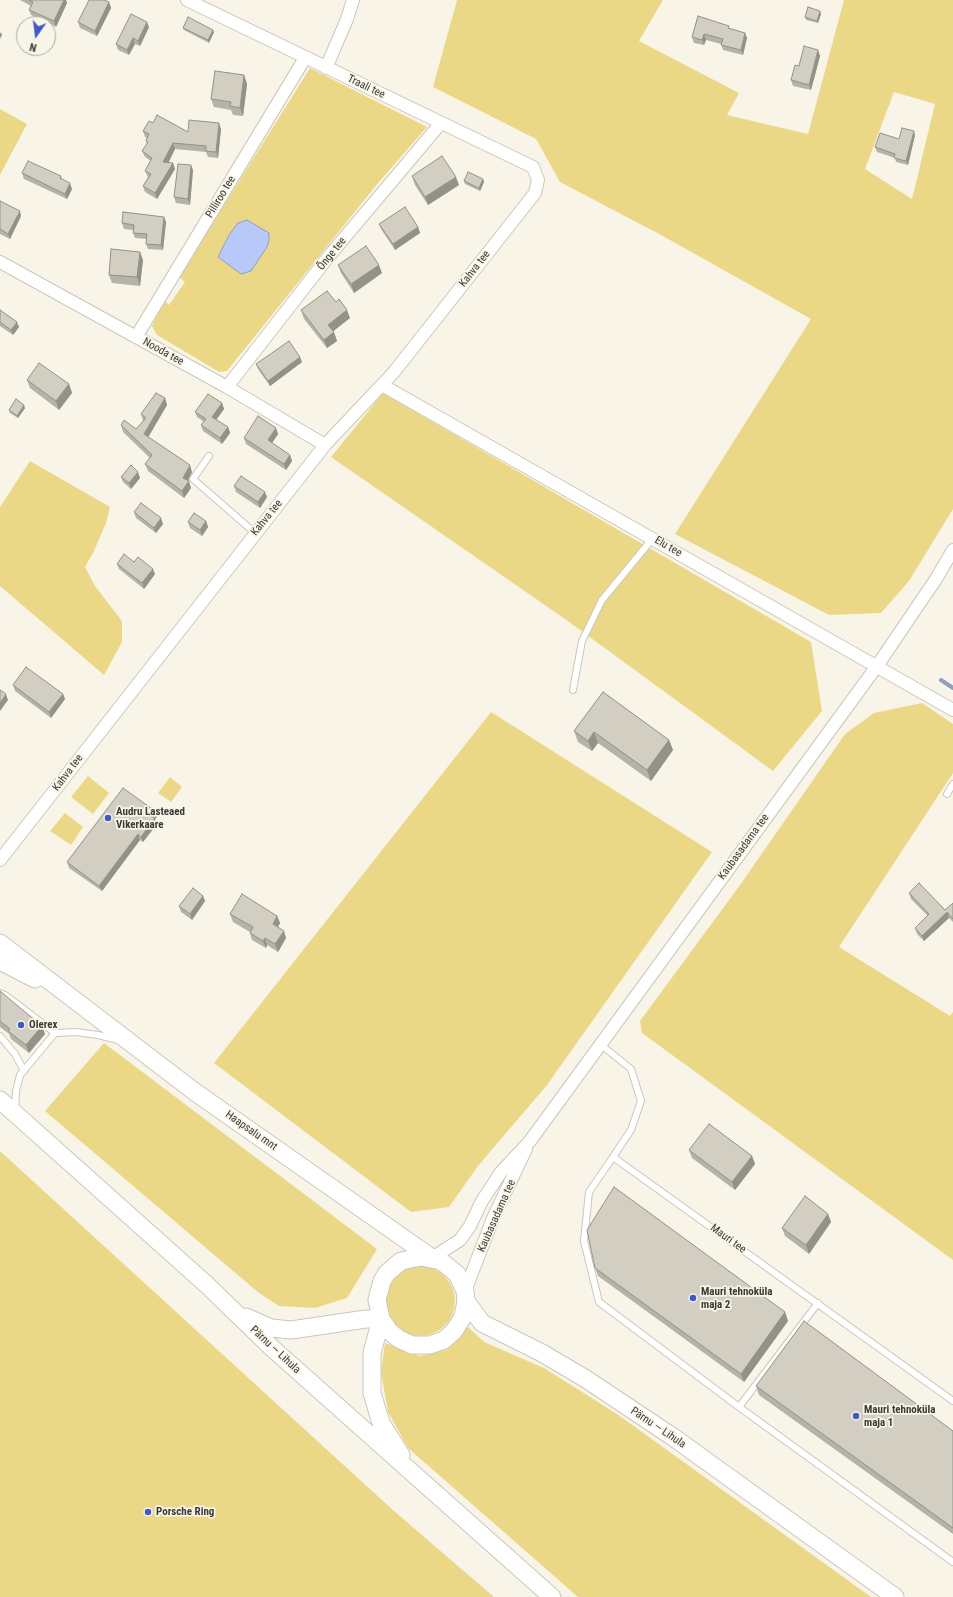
<!DOCTYPE html>
<meta charset="utf-8">
<style>
body{margin:0}
#map{position:relative;width:953px;height:1597px;overflow:hidden;background:#f8f5e8;font-family:"Roboto Condensed",sans-serif}
canvas{display:block}
.north{position:absolute;left:16px;top:16px;width:40px;height:40px;box-sizing:border-box;background:#f8f5e8;border:1px solid #acaaa0;border-radius:50%;rotate:194deg;font-size:11px;font-weight:700;line-height:16px;text-align:center;color:#3b3a35}
.north::after{content:'';display:block;margin:auto;width:14px;height:18px;background:#3f59cc;clip-path:polygon(50% 0,100% 100%,50% 72%,0 100%)}
</style>
<div id="map">
<canvas width="953" height="1597"></canvas>
<div class="north">N</div>
</div>
<script>
const g = document.querySelector('canvas').getContext('2d');
g.lineJoin = 'round';
function fill(path, color) { g.fillStyle = color; g.fill(path, 'evenodd'); }
const poly = rows => new Path2D(rows.map(r => 'M' + r).join(''));
function stroke(path, color, width, dash) { g.strokeStyle = color; g.lineWidth = width; g.lineCap = dash ? 'butt' : 'round'; g.setLineDash(dash || []); g.stroke(path); }
function write(font, color, halo, rows, align = 'center') {
  g.font = font + ' "Roboto Condensed",sans-serif'; g.lineWidth = 3.5; g.setLineDash([]); g.textBaseline = 'middle'; g.strokeStyle = halo; g.fillStyle = color; for (const [text, x, y, turn = 0] of rows) {
    g.save(); g.translate(x, y); g.rotate((+turn || 0) * Math.PI / 180); g.textAlign = isNaN(turn) ? turn : align; if (halo) g.strokeText(text, 0, 0); g.fillText(text, 0, 0); g.restore();
  }
}
fill(poly([
 [457,0,663,0,639,41,739,93,727,115,808,134,844,0,953,0,953,509,909,581,881,613,829,615,675,534,811,319,661,235,560,182,536,139,433,87],
 [894,92,935,104,912,199,865,169],
 [310,68,427,127,378,183,227,371,219,372,157,335,152,326,164,300,169,305,185,282,179,277],
 [0,109,27,124,0,175],
 [383,393,811,642,822,711,773,771,565,619,331,457],
 [30,461,110,507,106,523,94,551,85,567,95,586,122,621,122,642,104,675,0,586,0,507],
 [922,703,953,724,953,773,839,947,950,1016,953,1012,953,1260,642,1033,640,1021,740,885,845,734,874,713],
 [491,712,712,852,547,1085,478,1166,449,1207,411,1212,214,1063],
 [88,776,109,793,93,814,71,797],
 [170,777,182,787,171,802,158,793],
 [65,813,83,827,71,845,50,831],
 [104,1043,377,1249,347,1298,315,1308,279,1306,259,1293,45,1111],
 [0,1151,394,1511,494,1597,0,1597],
 '385 1301a35 35 0 1 1 70 0a35 35 0 1 1-70 0Z',
 [468,1327,484,1342,544,1368,617,1414,871,1597,578,1597,408,1448,388,1412,381,1372,385,1343,420,1356,446,1350]
]), '#ebd887');
const water = poly([
 [247,220,269,233,269,240,267,247,251,271,241,274,218,257,229,235,238,223,247,220]
]);
fill(water, '#b8c9f9');
stroke(water, '#929ebe', 1);
stroke(poly([
 [941,680,953,688]
]), '#929ebe', 4);
const service = poly([
 [209,456,193,479,255,533],
 [573,690,582,641,602,600,653,538],
 [947,794,953,784],
 [0,993,5,995,55,1033],
 [0,1036,15,1054,24,1071],
 [600,1044,631,1069,641,1101,631,1130,613,1157,953,1401],
 [15,1111,16,1091,20,1075,55,1033,76,1032,98,1035,118,1040],
 [613,1157,589,1192,584,1241,599,1302,739,1407,953,1562],
 [739,1407,818,1303]
]);
const minor = poly([
 [326,68,347,19,353,0],
 [0,262,227,387,325,445],
 [136,337,305,58],
 [382,385,953,710],
 [227,387,329,256,441,123],
 [0,860,325,445,394,372,535,193,538,180,533,167,187,0],
 [432,1258,460,1240,470,1226,482,1201,501,1172,530,1141,877,666,936,579,953,550],
 [465,1291,494,1216,526,1149]
]);
const secondary = poly([
 [0,943,195,1092,432,1258],
 [0,961,35,979],
 [0,1100,207,1285,272,1348,552,1597],
 [466,1301,463,1317,454,1331,444,1340,430,1345,412,1345,399,1339,390,1332,381,1319,377,1300,382,1281,387,1273,401,1261,421,1257,441,1261,457,1274,465,1291,466,1301,482,1323,542,1353,586,1379,673,1437,895,1597],
 [246,1317,271,1328,291,1330,366,1319,381,1319,372,1353,372,1393,381,1423,401,1455]
]);
stroke(service, '#cac7bb', 8);
stroke(minor, '#cac7bb', 14);
stroke(secondary, '#cac7bb', 19);
stroke(service, '#fff', 6);
stroke(minor, '#fff', 12);
stroke(secondary, '#fff', 17);
fill(poly([
 [20,0,66,0,67,3,56,27,31,15,29,10,31,6],
 [109,2,111,8,97,36,80,28,78,22],
 [821,14,818,23,806,20,805,17],
 [698,16,730,29,745,33,747,38,743,55,723,50,721,44,706,40,704,45,694,43,692,37],
 [149,27,140,46,135,44,129,55,118,50,116,44],
 [183,28,214,32,209,43,184,30],
 [818,50,820,56,811,90,793,86,791,80,799,66],
 [244,75,247,84,243,116,233,115,231,110,214,107,211,99],
 [153,123,188,132,221,129,218,158,208,157,206,152,175,149,168,162,173,163,175,169,157,199,145,192,143,186,148,177,145,171,151,161,145,157,142,151,147,144,146,141,147,138,145,137,143,131],
 [915,135,908,165,896,162,895,158,877,152,875,147,899,139],
 [193,170,190,205,176,203,174,197],
 [22,173,61,176,62,179,72,189,67,199,24,179],
 [412,176,459,185,428,205,415,185],
 [483,179,484,182,480,191,465,184,464,181],
 [0,201,21,216,10,239,0,234],
 [164,217,166,222,163,250,148,249,146,244,147,239,135,238,133,233,134,230,124,229,122,223],
 [379,224,418,227,420,233,395,250,381,229],
 [143,260,140,286,112,283,109,275],
 [338,265,382,273,354,293,341,273],
 [336,302,350,318,333,331,337,341,327,348,304,319,301,310],
 [0,310,19,327,13,335,0,326],
 [302,362,270,386,258,369,256,364],
 [27,380,69,384,72,393,59,410,30,388],
 [165,398,167,405,148,437,192,472,188,481,191,488,184,498,148,471,145,464,150,458,123,432,121,425,136,429,143,421,141,414],
 [222,403,224,409,216,420,228,427,230,433,222,444,203,431,201,425,204,422,197,417,195,412],
 [25,408,18,418,10,413,9,410],
 [278,434,272,443,290,455,292,461,286,470,246,444,244,438],
 [121,477,140,478,131,489,123,482],
 [234,486,267,497,260,508,236,492],
 [134,512,163,524,156,533,136,518],
 [206,521,208,527,202,536,190,528,188,522],
 [134,562,155,574,144,589,119,569,117,564],
 [13,685,63,694,65,699,51,718,15,691],
 [603,692,669,740,673,750,651,781,598,743,592,751,578,742,574,731],
 [155,811,157,817,155,819,157,824,143,842,140,840,102,891,69,868,67,862],
 [909,893,945,910,953,903,953,922,949,918,924,941,917,934,915,928,928,916,911,899],
 [203,896,205,901,192,920,181,912,179,906],
 [230,914,277,916,280,923,278,927,286,938,278,952,267,945,266,948,252,940,250,933,250,932,233,922],
 [0,991,45,1034,29,1053,11,1039,9,1034,0,1027],
 [689,1150,752,1156,755,1164,735,1190,692,1158],
 [828,1214,831,1222,809,1254,785,1236,782,1228],
 [595,1268,785,1312,788,1321,744,1382,598,1276],
 [756,1386,953,1431,953,1534,759,1395]
]), '#b5b2a7');
fill(poly([
 [64,0,66,0,67,3,56,27,54,21],
 [109,2,111,8,97,36,95,31],
 [820,11,821,14,818,23,817,21],
 [147,22,149,27,140,46,138,41],
 [213,30,214,32,209,43,208,40],
 [1,32,2,35,0,39,0,34],
 [745,33,747,38,743,55,741,50],
 [704,34,706,40,704,45,702,40],
 [133,38,135,44,129,55,127,50],
 [818,50,820,56,811,90,809,85],
 [244,75,247,84,243,116,240,108],
 [219,123,221,129,218,158,216,152],
 [914,131,915,135,908,165,906,161],
 [173,143,175,149,166,168,163,162],
 [173,163,175,169,157,199,155,193],
 [191,165,193,170,190,205,188,199],
 [456,177,459,185,428,205,425,197],
 [483,179,484,182,480,191,479,188],
 [70,183,72,189,67,199,65,194],
 [20,211,21,216,10,239,8,234],
 [164,217,166,222,163,250,161,245],
 [418,227,420,233,395,250,393,244],
 [140,252,143,260,140,286,137,277],
 [379,265,382,273,354,293,351,284],
 [347,310,350,318,331,333,328,325],
 [17,322,19,327,13,335,11,330],
 [334,332,337,341,327,348,324,340],
 [300,357,302,362,270,386,268,381],
 [69,384,72,393,59,410,56,401],
 [165,398,167,405,146,441,144,434],
 [222,403,224,409,214,423,212,417],
 [24,405,25,408,18,418,17,416],
 [228,427,230,433,222,444,220,438],
 [276,428,278,434,270,446,268,440],
 [290,455,292,461,286,470,284,464],
 [190,465,192,472,186,484,183,478],
 [138,472,140,478,131,489,129,483],
 [189,481,191,488,184,498,182,491],
 [265,492,267,497,260,508,258,502],
 [161,518,163,524,156,533,154,528],
 [206,521,208,527,202,536,200,530],
 [153,569,155,574,144,589,142,583],
 [6,694,8,700,0,711,0,703],
 [63,694,65,699,51,718,49,712],
 [594,732,598,743,592,751,588,741],
 [669,740,673,750,651,781,647,770],
 [155,811,157,817,155,819,157,824,143,842,141,837,151,816],
 [138,834,140,840,102,891,99,886],
 [203,896,205,901,192,920,190,914],
 [947,912,949,918,924,941,922,936],
 [277,916,280,923,276,931,273,924],
 [284,931,286,938,278,952,275,944],
 [265,938,267,945,266,948,263,941],
 [42,1026,45,1034,29,1053,26,1045],
 [752,1156,755,1164,735,1190,732,1182],
 [828,1214,831,1222,809,1254,806,1245],
 [785,1312,788,1321,744,1382,741,1374]
]), '#939188');
const building = poly([
 [29,0,64,0,54,21,29,10,33,2,29,0],
 [89,0,104,0,109,2,95,31,78,22,89,0],
 [808,7,820,11,817,21,805,17,808,7],
 [131,14,147,22,138,41,133,38,127,50,116,44,131,14],
 [698,16,729,26,728,28,745,33,741,50,721,45,723,39,704,34,702,40,692,37,698,16],
 [188,17,213,30,208,40,183,28,188,17],
 [804,46,818,50,809,85,791,80,795,65,799,66,804,46],
 [215,71,244,75,240,108,230,106,231,102,211,99,215,71],
 [157,115,188,132,189,120,219,123,216,152,206,151,206,146,173,143,163,162,173,163,155,193,143,186,151,174,145,171,152,158,142,151,148,142,146,141,149,134,143,131,149,121,153,123,157,115],
 [902,128,914,131,906,161,894,158,895,154,875,147,880,133,899,139,902,128],
 [442,156,456,177,425,197,412,176,442,156],
 [28,161,61,176,60,178,70,183,65,194,22,173,28,161],
 [178,164,191,165,188,199,174,197,178,164],
 [468,172,483,179,479,188,464,181,468,172],
 [0,201,20,211,8,234,0,229,0,201],
 [405,207,418,227,393,244,379,224,405,207],
 [123,212,164,217,161,245,146,244,147,234,133,233,134,225,122,223,123,212],
 [366,246,379,265,351,284,338,265,366,246],
 [111,249,140,252,137,277,109,275,111,249],
 [327,291,336,302,339,299,347,310,328,325,334,332,324,340,301,310,327,291],
 [0,310,17,322,11,330,0,322,0,310],
 [289,341,300,357,268,381,256,364,289,341],
 [39,363,69,384,56,401,27,380,39,363],
 [156,393,165,398,144,434,190,465,183,478,189,481,182,491,145,464,152,455,121,425,124,420,136,429,146,418,141,414,156,393],
 [208,394,222,403,212,417,228,427,220,438,201,425,206,419,195,412,208,394],
 [16,399,24,405,17,416,9,410,16,399],
 [258,416,276,428,268,440,290,455,284,464,244,438,258,416],
 [131,465,138,472,129,483,121,477,131,465],
 [241,476,265,492,258,502,234,486,241,476],
 [141,503,161,518,154,528,134,512,141,503],
 [194,513,206,521,200,530,188,522,194,513],
 [124,554,134,562,138,557,153,569,142,583,117,564,124,554],
 [26,667,63,694,49,712,13,685,26,667],
 [0,690,6,694,0,703,0,690],
 [603,692,669,740,647,770,594,732,588,741,574,731,603,692],
 [123,788,155,811,151,816,155,818,141,837,138,834,99,886,67,862,123,788],
 [919,883,945,910,953,903,953,919,947,912,922,936,915,928,929,914,909,893,919,883],
 [193,888,203,896,190,914,179,906,193,888],
 [242,894,277,916,273,924,284,931,275,944,265,938,263,941,250,933,253,927,230,914,242,894],
 [0,991,42,1026,26,1045,8,1031,10,1029,0,1021,0,991],
 [709,1124,752,1156,732,1182,689,1150,709,1124],
 [614,1187,785,1312,741,1374,595,1268,587,1230,614,1187],
 [805,1196,828,1214,806,1245,782,1228,805,1196],
 [804,1321,953,1431,953,1528,756,1386,804,1321]
]);
fill(building, '#d2cfc2');
stroke(building, '#939188', 1);
for (const [x, y, r, color] of [
 [108,818,4,"#3f59cc"],
 [21,1025,4,"#3f59cc"],
 [693,1298,4,"#3f59cc"],
 [856,1416,4,"#3f59cc"],
 [148,1512,4,"#3f59cc"]
]) { const dot = new Path2D(); dot.arc(x, y, r, 0, 2 * Math.PI); g.fillStyle = color; g.fill(dot); stroke(dot, '#f8f5e8', 1.5); }
write('11px', '#3b3a35', '#f8f5e8', [
 ["Traali tee",366,87,26],
 ["Pilliroo tee",221,197,-59],
 ["Õnge tee",332,254,-51],
 ["Kahva tee",475,269,-52],
 ["Nooda tee",163,352,29],
 ["Kahva tee",267,518,-51],
 ["Elu tee",668,547,30],
 ["Kahva tee",68,773,-53],
 ["Kaubasadama tee",744,847,-54],
 ["Haapsalu mnt",251,1131,35],
 ["Kaubasadama tee",497,1216,-66],
 ["Mauri tee",728,1239,36],
 ["Pärnu — Lihula",275,1350,43],
 ["Pärnu — Lihula",658,1428,34]
]);
write('bold 11px', '#3b3a35', '#f8f5e8', [
 ["Audru Lasteaed",116,812],
 ["Vikerkaare",116,825],
 ["Olerex",29,1025],
 ["Mauri tehnoküla",701,1292],
 ["maja 2",701,1305],
 ["Mauri tehnoküla",864,1410],
 ["maja 1",864,1423],
 ["Porsche Ring",156,1512]
], 'left');
</script>
